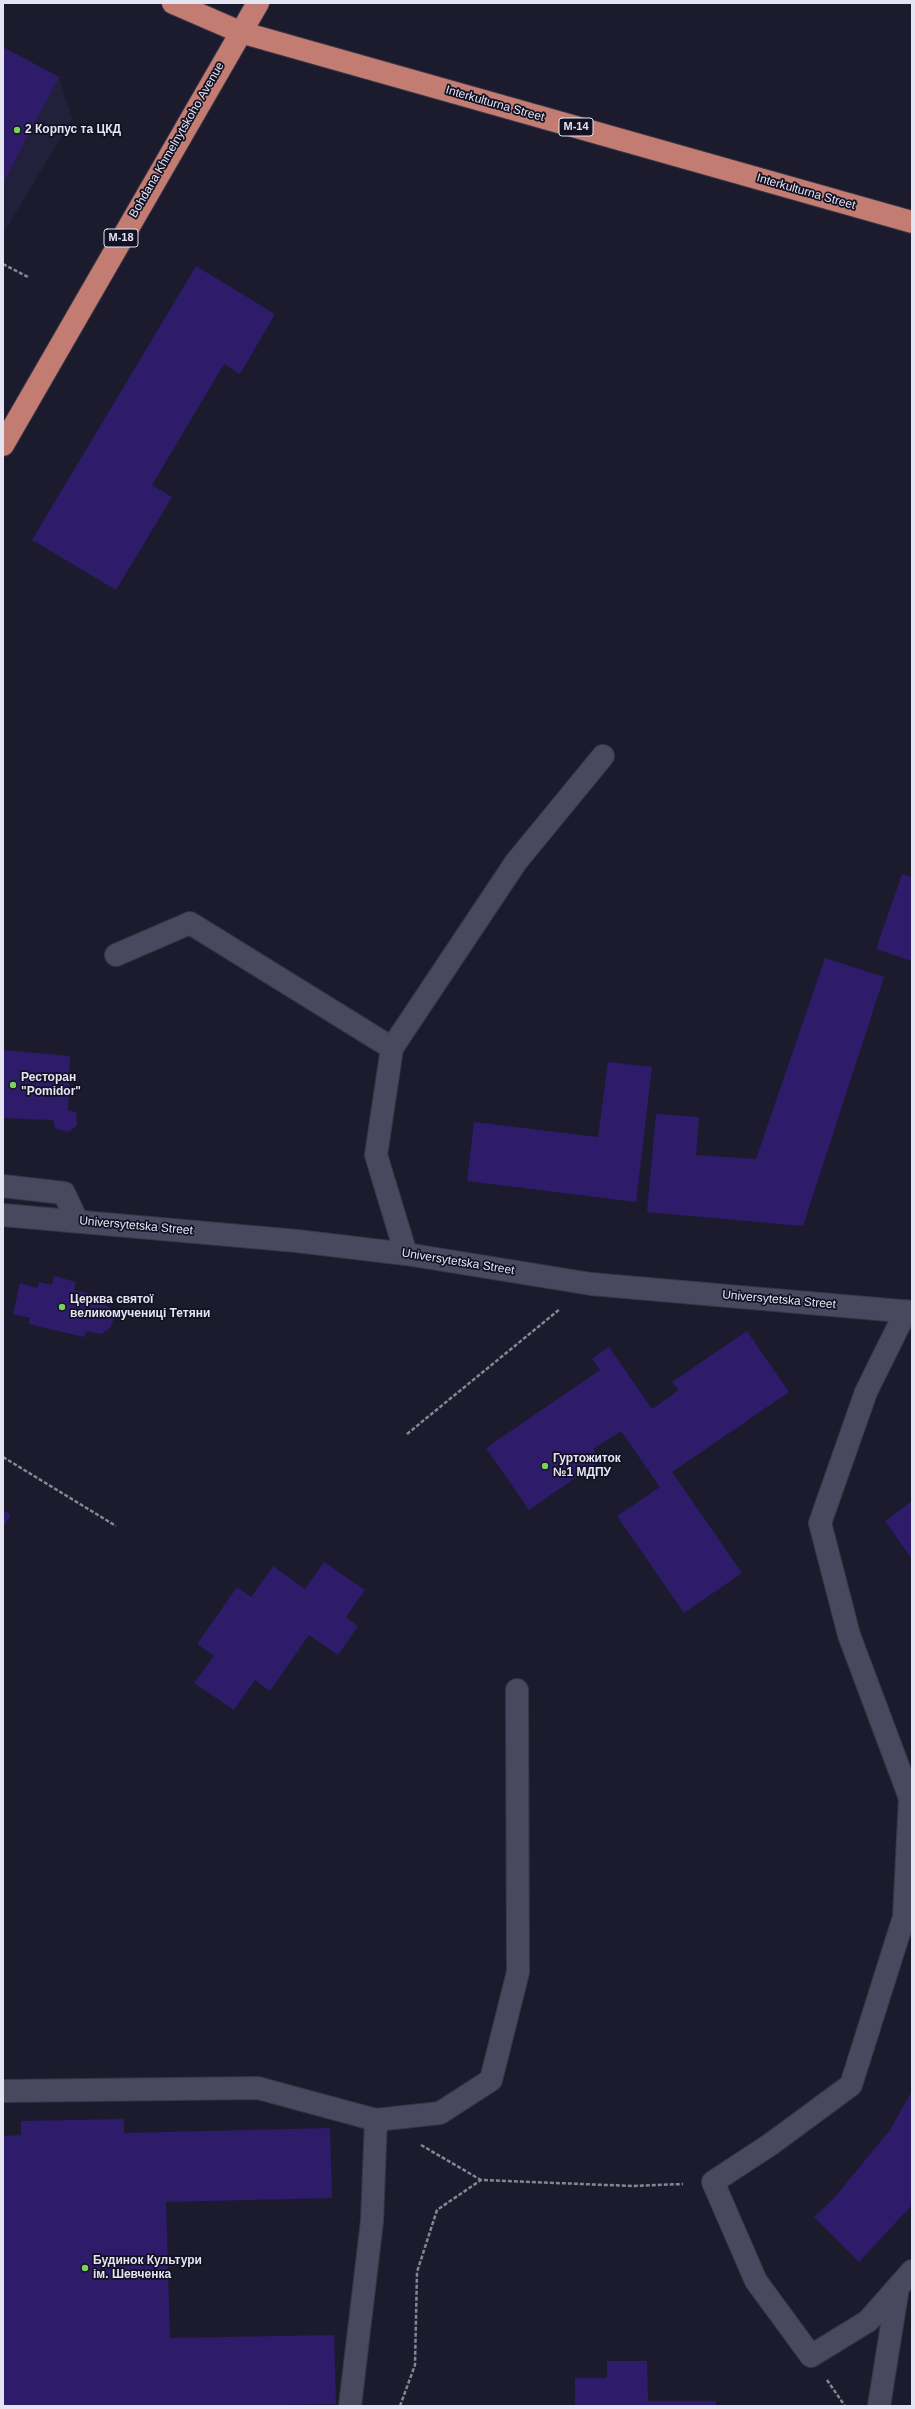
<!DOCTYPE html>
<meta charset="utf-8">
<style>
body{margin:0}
#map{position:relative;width:915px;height:2409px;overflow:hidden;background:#1c1b2e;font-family:Helvetica,sans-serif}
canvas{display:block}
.frame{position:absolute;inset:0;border:4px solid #e4e4f2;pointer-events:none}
</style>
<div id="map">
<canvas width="915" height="2409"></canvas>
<div class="frame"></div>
</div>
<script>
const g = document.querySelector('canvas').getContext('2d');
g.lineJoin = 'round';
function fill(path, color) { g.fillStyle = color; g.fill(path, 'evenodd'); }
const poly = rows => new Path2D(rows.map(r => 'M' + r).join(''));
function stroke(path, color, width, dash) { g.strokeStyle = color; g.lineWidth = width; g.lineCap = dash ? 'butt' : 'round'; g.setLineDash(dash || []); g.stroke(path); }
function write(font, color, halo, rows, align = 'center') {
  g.font = font + ' Helvetica,sans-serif'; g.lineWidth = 3.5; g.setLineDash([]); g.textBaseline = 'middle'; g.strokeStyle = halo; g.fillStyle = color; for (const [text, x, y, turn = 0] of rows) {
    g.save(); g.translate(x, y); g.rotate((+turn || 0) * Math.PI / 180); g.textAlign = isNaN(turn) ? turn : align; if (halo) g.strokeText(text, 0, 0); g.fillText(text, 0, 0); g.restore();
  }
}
fill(poly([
 [3,47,59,77,72,119,3,234]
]), '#22203a');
fill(poly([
 [3,47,59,77,3,183],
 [196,266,275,314,240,374,224,364,152,485,172,497,116,590,32,540],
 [902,874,912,877,912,961,876,949],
 [825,958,884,977,803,1226,647,1212,656,1114,699,1117,696,1155,756,1159],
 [3,1050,70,1056,68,1110,76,1112,77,1126,68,1132,55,1128,53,1120,3,1118],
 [608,1062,652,1067,636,1202,467,1181,474,1122,598,1137],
 [54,1276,76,1282,74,1290,94,1295,93,1301,107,1306,111,1309,114,1319,110,1328,101,1334,86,1331,84,1337,29,1324,30,1318,13,1314,20,1283,37,1288,39,1282,52,1285],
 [747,1331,789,1392,672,1472,742,1573,684,1613,617,1516,660,1487,621,1431,593,1449,600,1461,529,1510,486,1448,600,1370,592,1359,609,1347,652,1409,679,1390,672,1382],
 [912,1501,912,1559,885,1521],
 [3,1510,11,1515,3,1527],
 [324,1562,365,1590,346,1617,358,1626,338,1655,309,1635,270,1691,255,1680,234,1710,194,1683,214,1656,197,1644,237,1587,251,1597,273,1566,305,1589],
 [912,2091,912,2205,859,2262,814,2217,834,2198,890,2130],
 [124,2119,124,2133,330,2128,332,2198,166,2202,170,2338,334,2335,336,2404,237,2406,3,2406,3,2136,21,2135,21,2121],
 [607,2361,647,2361,648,2401,716,2401,716,2406,575,2406,575,2378,607,2378]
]), '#2e1b6a');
const minor = poly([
 [116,955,190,923,392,1048],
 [3,1186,64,1193,77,1221],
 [3,1215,297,1241,406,1254,591,1284,912,1312],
 [406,1254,376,1155,392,1048,516,862,603,756],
 [906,1311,866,1392,820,1523,849,1635,910,1798,904,1917,851,2085,771,2144,713,2182,756,2281,811,2356,868,2321,912,2271],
 [3,2091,258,2088,376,2120,372,2221,350,2406],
 [376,2120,440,2113,491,2080,518,1972,517,1690],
 [879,2406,898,2287]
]);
const highway = poly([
 [173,3,240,32,912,222],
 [3,445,258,3]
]);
stroke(minor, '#383646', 24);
stroke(highway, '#383646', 24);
stroke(poly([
 [3,264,28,277],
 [407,1434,560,1309],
 [3,1457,116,1526],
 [421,2145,481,2180],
 [827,2380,845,2406],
 [400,2406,415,2365,417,2272,437,2210,481,2180,632,2186,683,2184]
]), '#868595', 2.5, [4, 2]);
stroke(minor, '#49485f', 22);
stroke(highway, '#c37c71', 22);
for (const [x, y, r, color] of [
 [17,130,4,"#79d158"],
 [13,1085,4,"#79d158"],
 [62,1307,4,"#79d158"],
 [545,1466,4,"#79d158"],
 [85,2268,4,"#79d158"]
]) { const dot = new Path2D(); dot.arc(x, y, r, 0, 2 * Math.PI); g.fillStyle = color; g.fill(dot); stroke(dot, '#131124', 1.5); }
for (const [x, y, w] of [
 [576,127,34],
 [121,238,34]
]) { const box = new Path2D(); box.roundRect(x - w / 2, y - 9, w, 18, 3); g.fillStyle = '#131124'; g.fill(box); stroke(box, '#e4e4f2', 1); }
write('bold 11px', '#e4e4f2', null, [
 ["М-14",576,127],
 ["М-18",121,238]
]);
write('12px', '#e4e4f2', '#131124', [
 ["Interkulturna Street",495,104,16],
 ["Bohdana Khmelnytskoho Avenue",177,140,-60],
 ["Interkulturna Street",806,192,16],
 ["Universytetska Street",136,1226,5],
 ["Universytetska Street",458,1262,9],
 ["Universytetska Street",779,1300,5]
]);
write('bold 12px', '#e4e4f2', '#131124', [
 ["2 Корпус та ЦКД",25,130],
 ["Ресторан",21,1078],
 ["\"Pomidor\"",21,1092],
 ["Церква святої",70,1300],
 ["великомучениці Тетяни",70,1314],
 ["Гуртожиток",553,1459],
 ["№1 МДПУ",553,1473],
 ["Будинок Культури",93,2261],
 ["ім. Шевченка",93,2275]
], 'left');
</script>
